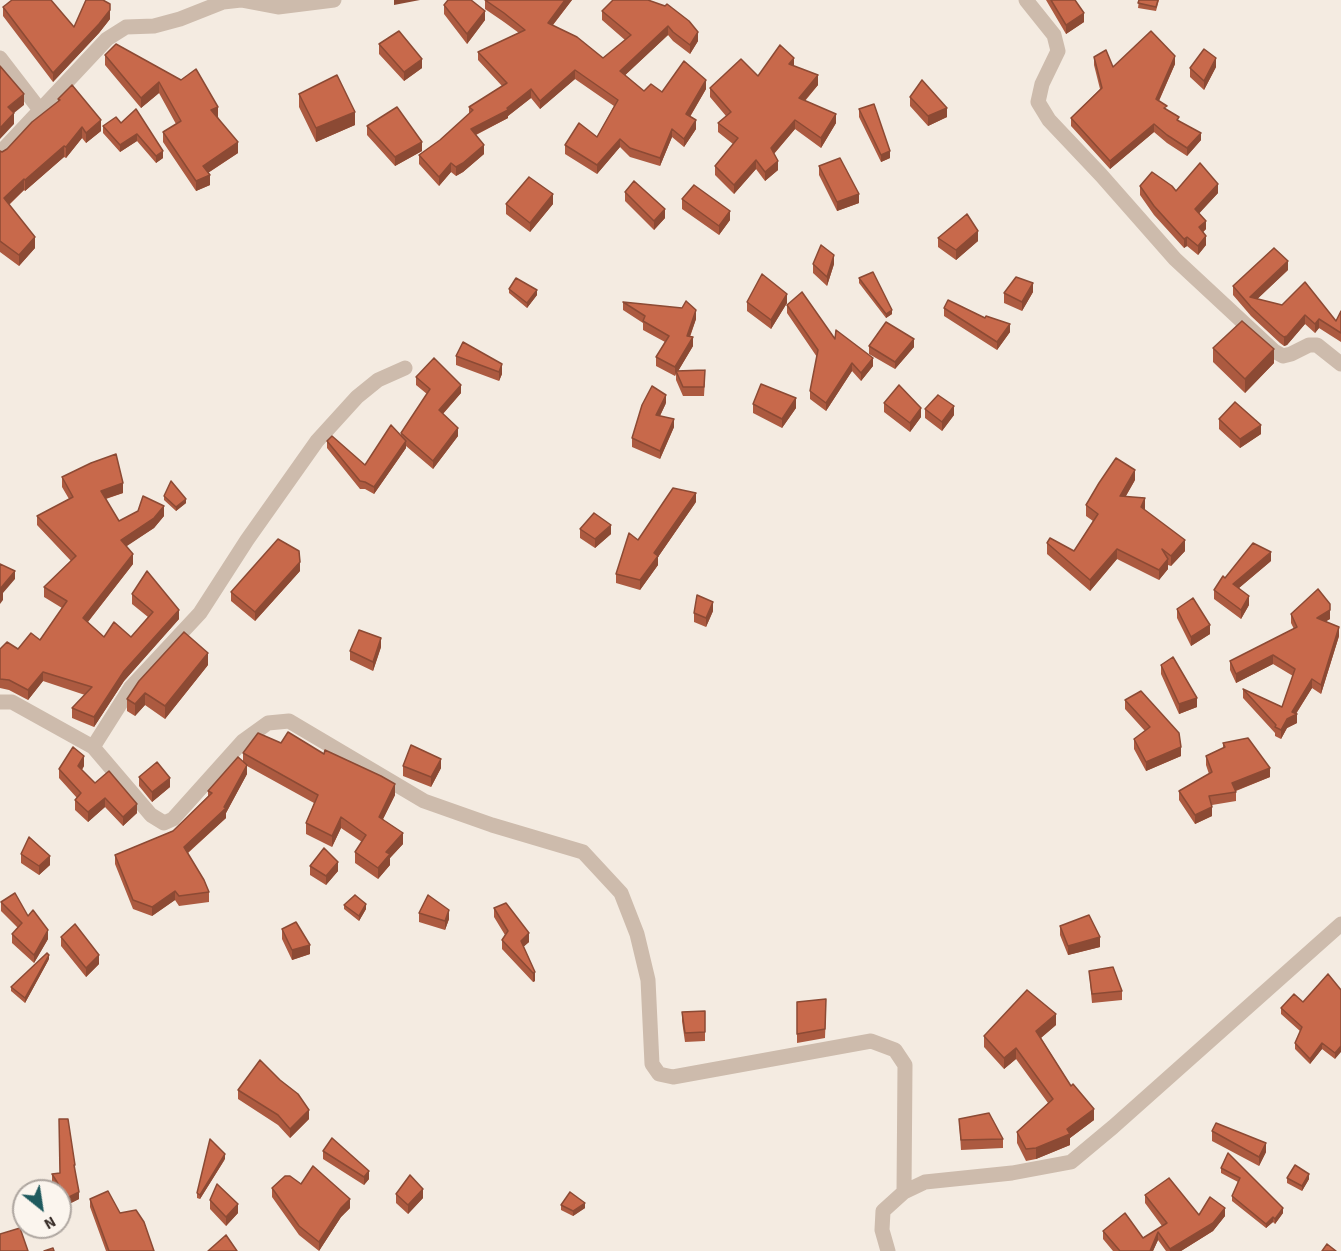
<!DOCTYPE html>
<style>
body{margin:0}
#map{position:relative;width:1341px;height:1251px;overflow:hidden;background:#f4ebe1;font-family:"Source Sans 3",sans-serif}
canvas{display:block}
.north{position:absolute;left:12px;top:1179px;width:60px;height:60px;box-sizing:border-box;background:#fbf5ee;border:2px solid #aea6a0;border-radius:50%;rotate:150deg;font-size:16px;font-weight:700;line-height:24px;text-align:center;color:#3b302b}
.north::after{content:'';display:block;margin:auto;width:21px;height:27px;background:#1f5a5e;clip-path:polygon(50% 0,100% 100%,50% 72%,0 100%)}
</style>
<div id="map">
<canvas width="1341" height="1251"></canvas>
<div class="north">N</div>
</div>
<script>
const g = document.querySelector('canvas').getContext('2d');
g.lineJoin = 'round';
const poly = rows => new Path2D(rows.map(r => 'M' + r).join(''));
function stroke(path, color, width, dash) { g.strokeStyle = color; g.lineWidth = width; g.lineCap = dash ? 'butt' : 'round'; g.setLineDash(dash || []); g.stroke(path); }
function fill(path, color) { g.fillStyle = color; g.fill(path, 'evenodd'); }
stroke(poly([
 [1026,0,1054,35,1058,51,1042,84,1038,102,1049,120,1101,175,1175,259,1274,351,1283,356,1291,354,1309,345,1317,345,1341,364],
 [0,58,40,110],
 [0,153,107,39,126,27,154,26,180,19,223,2,241,0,278,7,334,0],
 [0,702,12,702,93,747,151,815,164,823,173,819,243,741,268,723,289,721,424,801,492,825,583,852,621,893,637,934,648,980,652,1064,659,1074,673,1077,871,1041,895,1050,905,1065,904,1192],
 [93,747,131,687,200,613,247,540,317,441,357,397,378,380,405,368],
 [888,1251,882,1230,883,1211,904,1192,925,1182,1012,1173,1071,1162,1113,1127,1341,924]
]), '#cdbbac', 15);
fill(poly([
 [485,0,572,0,553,25,603,58,625,40,602,20,602,11,613,0,698,41,690,54,673,41,668,35,625,75,644,91,662,92,706,89,690,117,696,129,684,147,672,137,660,166,630,157,620,147,597,174,565,154,565,145,597,137,614,106,575,79,540,109,531,98,508,116,508,118,476,135,484,154,463,172,456,176,451,172,439,186,419,164,419,155,440,140,469,114,469,107,502,86,478,60,478,52,519,33,504,22,485,9],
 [1046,0,1075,0,1084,22,1066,34],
 [1139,0,1159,0,1156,11,1138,8],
 [444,5,485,20,467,44,444,14],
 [3,7,74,27,110,19,99,33,53,82,3,16],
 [116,44,218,117,238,153,208,173,210,185,196,191,163,142,163,132,176,124,159,93,141,108,105,65,105,55],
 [379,44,422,68,404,81,379,54],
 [1094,57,1113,67,1175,64,1159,101,1167,110,1201,140,1187,156,1167,143,1154,132,1110,169,1071,126,1071,118,1100,89,1094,65],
 [794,66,818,85,805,101,836,123,821,148,795,129,774,154,778,170,765,181,756,169,734,194,715,175,715,166,733,144,718,132,718,123,726,116,710,97,710,88],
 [1216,67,1204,90,1190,77,1190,68],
 [299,94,355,125,316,142,299,107],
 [910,97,947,117,928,126,910,106],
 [58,99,101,131,86,143,82,138,66,158,64,157,25,191,24,190,9,205,35,248,19,266,0,252,0,151,2,152,7,149,58,102],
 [136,109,163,158,156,163,137,141,120,152,103,133,103,126,121,123],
 [859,109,890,158,881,162,859,117],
 [367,126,422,151,395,166,367,135],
 [819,166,859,203,837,211,819,175],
 [1140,186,1176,191,1218,193,1199,213,1206,229,1203,232,1206,245,1198,255,1187,246,1184,248,1154,215,1140,195],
 [625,192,665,218,654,230,625,201],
 [682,199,730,220,719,235,682,209],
 [506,204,553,204,530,232,506,214],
 [938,238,978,241,956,260,938,247],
 [813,264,834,264,827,286,813,273],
 [1288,270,1257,299,1336,321,1341,311,1341,342,1319,328,1315,333,1305,324,1287,345,1284,346,1280,343,1251,316,1233,295,1233,286],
 [859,278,892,314,886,318,859,283],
 [509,289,537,295,527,308,509,293],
 [1033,292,1022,311,1004,303,1004,293],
 [623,302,696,319,690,337,693,346,678,371,705,379,704,396,683,396,676,380,676,374,675,376,656,366,656,357,665,342,643,330,643,323,623,310],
 [747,302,787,303,771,329,747,311],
 [787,305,873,366,861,381,852,371,826,411,810,399,810,391,817,357,787,313],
 [944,308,1010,332,997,350,944,316],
 [463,342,502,374,499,381,456,365,456,356],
 [869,346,914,347,895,369,869,354],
 [1213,348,1274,363,1245,393,1213,362],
 [416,377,461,393,443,414,458,436,433,469,406,446,406,448,374,494,365,489,360,489,327,448,327,441,365,465,401,435,401,433,427,394,416,385],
 [666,403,660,416,674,427,660,459,632,447,632,438],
 [884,403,921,417,910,432,884,412],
 [753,404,796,408,782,428,753,413],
 [925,409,954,415,942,431,925,418],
 [1219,419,1261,434,1240,448,1219,429],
 [62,477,123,493,106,499,119,521,164,516,154,528,126,546,133,564,88,622,104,637,131,637,148,617,132,604,132,594,179,619,124,681,94,727,72,718,72,708,85,695,43,681,28,700,9,690,0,688,0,649,18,649,40,640,62,608,44,597,44,587,71,561,37,525,37,516,69,499,62,487],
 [1135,480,1126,496,1145,509,1145,510,1185,551,1171,566,1168,565,1168,569,1159,580,1117,559,1090,591,1047,554,1047,543,1074,551,1093,521,1086,516,1086,505],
 [164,496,186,503,176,511,164,500],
 [696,502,658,557,658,565,640,590,616,583,616,574,638,540],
 [580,529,611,534,595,548,580,538],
 [1271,561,1239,588,1249,605,1241,619,1214,599,1214,590,1225,578],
 [300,571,255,621,231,601,231,592],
 [1177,609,1210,634,1191,646,1177,618],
 [713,611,706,627,694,622,694,613],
 [1291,614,1330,619,1325,621,1339,636,1321,694,1312,688,1296,714,1297,723,1287,728,1281,739,1275,736,1275,733,1243,698,1243,689,1282,707,1293,676,1273,664,1236,683,1230,670,1230,661,1294,629,1291,623],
 [381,647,373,671,350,660,350,651],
 [208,665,165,719,145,705,135,716,127,711,127,699],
 [1161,665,1197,707,1179,714,1161,674],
 [1125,700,1181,756,1146,771,1134,749,1134,739,1145,731,1125,709],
 [1223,743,1270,777,1236,791,1236,801,1212,805,1212,816,1195,824,1179,800,1179,791,1209,774,1206,765,1206,756,1223,748],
 [243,753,395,795,383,819,403,844,390,858,390,865,378,879,355,863,355,852,362,842,341,828,332,847,306,834,306,823,314,803,247,766,247,774,226,813,226,818,188,853,209,892,209,902,179,906,175,900,152,916,133,909,115,864,115,855,173,831,208,796,208,791,243,762],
 [84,766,82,770,95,783,137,813,123,826,105,807,88,822,75,810,75,800,77,798,59,778,59,769],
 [403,766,441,768,431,787,403,776],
 [139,777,170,787,152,802,139,786],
 [21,854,50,865,39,875,21,863],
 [310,866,338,871,326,885,310,875],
 [1,902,28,916,48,939,34,963,12,943,12,934,18,928,1,911],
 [344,905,366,909,359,921,344,909],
 [494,908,529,942,523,947,535,972,535,981,533,982,502,949,502,940,505,935,494,917],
 [419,913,449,919,445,930,419,922],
 [1060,926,1100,947,1068,955,1060,935],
 [282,929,310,954,292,960,282,939],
 [61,937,99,964,86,977,61,946],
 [49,959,25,1003,11,991,11,987],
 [1089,971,1122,991,1122,1000,1092,1003],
 [1341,990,1335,1059,1322,1049,1310,1064,1295,1049,1295,1043,1300,1031,1281,1014,1281,1008,1303,1002],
 [797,1002,826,1009,825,1038,797,1043],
 [705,1011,705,1041,685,1042,682,1021,682,1012],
 [1056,1025,1041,1038,1071,1086,1094,1120,1070,1138,1070,1145,1036,1159,1026,1161,1017,1143,1017,1132,1048,1103,1016,1059,1004,1069,984,1047,984,1036],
 [238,1090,309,1119,290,1138,278,1125,238,1099],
 [59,1119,75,1165,75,1172,79,1199,67,1205,60,1195,60,1191,57,1191,52,1182,52,1174,60,1173],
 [959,1119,1003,1139,1003,1148,961,1150],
 [1212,1131,1266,1152,1259,1166,1212,1141],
 [323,1151,369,1179,364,1185,323,1159],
 [1228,1153,1283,1213,1275,1224,1273,1222,1266,1228,1232,1201,1232,1196,1238,1182,1221,1173,1221,1168],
 [225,1159,200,1199,197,1198,197,1193],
 [1287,1178,1309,1179,1302,1191,1287,1183],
 [301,1184,350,1208,341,1217,319,1251,299,1235,272,1197,272,1188],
 [396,1194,423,1198,408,1214,396,1203],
 [1145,1195,1199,1215,1225,1216,1213,1231,1181,1251,1166,1251,1158,1240,1153,1251,1113,1251,1103,1239,1103,1231,1143,1238,1162,1226,1145,1203],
 [90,1199,120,1213,154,1251,106,1251,90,1207],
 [210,1200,238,1213,226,1226,210,1209],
 [561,1205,585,1208,573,1216,561,1210]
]), '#ac5a40');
fill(poly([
 [394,0,420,0,394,5],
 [565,0,572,0,548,31,548,23],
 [110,10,110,19,99,33,53,82,53,73],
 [485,11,485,20,467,44,467,34],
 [1084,13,1084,22,1066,34,1066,25],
 [668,26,668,35,620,80,620,71],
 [698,32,698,41,690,54,690,45],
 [1175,56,1175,64,1156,107,1156,99],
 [794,58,794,67,789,64],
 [1216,58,1216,67,1204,90,1204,81],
 [422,59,422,68,404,81,404,72],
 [575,70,575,79,540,109,540,101],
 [818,75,818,85,799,107,799,98],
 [706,80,706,89,686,123,686,114],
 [159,82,159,93,141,108,141,98],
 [531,89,531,98,508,116,508,118,471,137,471,129,507,108],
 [24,94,24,105,14,113,14,124,0,139,0,128,8,107],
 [218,107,218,117,211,120,211,110],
 [947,108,947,117,928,126,928,116],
 [355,112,355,125,316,142,316,128],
 [836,114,836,123,821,148,821,138],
 [101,120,101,131,86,143,86,133],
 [696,120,696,129,684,147,684,139],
 [795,120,795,129,771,157,771,148],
 [1154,124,1154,132,1110,169,1110,161],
 [82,127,82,138,66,158,66,147],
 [672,129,672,137,660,166,660,158],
 [1201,133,1201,140,1187,156,1187,148],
 [137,134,137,141,120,152,120,145],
 [620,139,620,147,597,174,597,165],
 [238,142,238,153,203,176,203,166],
 [422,142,422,151,395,166,395,157],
 [484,145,484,154,463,172,456,176,456,167],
 [64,146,64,157,25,191,25,180],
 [163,151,163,158,156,163,156,156],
 [890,151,890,158,881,162,881,155],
 [756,160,756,169,734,194,734,185],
 [778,161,778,170,765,181,765,172],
 [451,163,451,172,439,186,439,177],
 [210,175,210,185,196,191,196,181],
 [24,179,24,190,4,209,4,198],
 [1218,184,1218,193,1195,218,1195,209],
 [553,194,553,204,530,232,530,223],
 [859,194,859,203,837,211,837,202],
 [665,209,665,218,654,230,654,221],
 [730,211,730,220,719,235,719,226],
 [1206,221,1206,229,1199,236,1199,227],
 [978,231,978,241,956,260,956,250],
 [1206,236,1206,245,1198,255,1198,246],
 [35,237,35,248,19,266,19,255],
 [1187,237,1187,246,1184,248,1184,239],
 [834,255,834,264,827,286,827,277],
 [1288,261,1288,270,1250,306,1250,297],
 [1033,283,1033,292,1022,311,1022,302],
 [537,290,537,295,527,308,527,303],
 [787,294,787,303,771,329,771,320],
 [696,310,696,319,687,344,687,336],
 [892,310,892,314,886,318,886,314],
 [1305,315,1305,324,1287,345,1284,346,1284,337],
 [1319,319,1319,328,1315,333,1315,324],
 [1010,324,1010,332,997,350,997,342],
 [693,337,693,346,677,373,676,371,675,376,675,367],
 [914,339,914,347,895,369,895,362],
 [1274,349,1274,363,1245,393,1245,379],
 [873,358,873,366,861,381,861,373],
 [852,363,852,371,826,411,826,403],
 [502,364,502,374,499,381,499,372],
 [461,385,461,393,439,418,439,410],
 [666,395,666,403,656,424,656,415],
 [796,398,796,408,782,428,782,419],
 [954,406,954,415,942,431,942,422],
 [921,408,921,417,910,432,910,423],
 [674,419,674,427,660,459,660,451],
 [1261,425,1261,434,1240,448,1240,439],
 [458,428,458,436,433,469,433,461],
 [406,441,406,448,374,494,374,487],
 [1135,470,1135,480,1120,506,1120,496],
 [123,483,123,493,101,500,101,491],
 [696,493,696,502,658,557,658,565,640,590,640,580,654,553],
 [1145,498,1145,509,1141,518,1141,507],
 [186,499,186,503,176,511,176,507],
 [164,506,164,516,154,528,121,550,121,540],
 [611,525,611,534,595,548,595,539],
 [1185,540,1185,551,1171,566,1171,556],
 [1117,549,1117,559,1090,591,1090,580],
 [1271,552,1271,561,1233,593,1233,584],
 [133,554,133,564,83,628,83,618],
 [1168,559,1168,569,1159,580,1159,570],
 [300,562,300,571,255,621,255,612],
 [15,571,15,579,3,593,3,600,0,604,0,589],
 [1249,596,1249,605,1241,619,1241,610],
 [713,602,713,611,706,627,706,618],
 [179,610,179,619,124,681,94,727,94,717,124,671],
 [1330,610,1330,619,1317,627,1317,618],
 [1210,625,1210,634,1191,646,1191,637],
 [1339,627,1339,636,1321,694,1321,685],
 [381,638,381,647,373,671,373,662],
 [208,653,208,665,165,719,165,706],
 [1273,655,1273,664,1236,683,1236,674],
 [43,672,43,681,28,700,28,690],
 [1312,679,1312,688,1295,715,1297,714,1297,723,1287,728,1281,739,1281,730],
 [145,693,145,705,135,716,135,704],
 [1197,698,1197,707,1179,714,1179,704],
 [1181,747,1181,756,1146,771,1146,762],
 [84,756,84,766,78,775,78,766],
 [441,759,441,768,431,787,431,777],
 [247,765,247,774,226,813,226,818,184,856,184,847,224,807],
 [1270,768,1270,777,1232,792,1232,783],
 [170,778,170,787,152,802,152,792],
 [395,784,395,795,379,827,379,817],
 [105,798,105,807,88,822,88,812],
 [137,804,137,813,123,826,123,817],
 [1212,807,1212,816,1195,824,1195,815],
 [341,817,341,828,332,847,332,836],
 [403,833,403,844,390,858,390,865,378,879,378,868,386,852],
 [50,856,50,865,39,875,39,866],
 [338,862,338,871,326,885,326,876],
 [175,891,175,900,152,916,152,907],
 [366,904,366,909,359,921,359,916],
 [449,910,449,919,445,930,445,921],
 [48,930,48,939,34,963,34,955],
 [529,933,529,942,521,949,521,941],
 [1100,937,1100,947,1068,955,1068,946],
 [310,945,310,954,292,960,292,950],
 [49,955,49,959,25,1003,25,998],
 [99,955,99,964,86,977,86,968],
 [535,972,535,981,533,982,533,973],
 [1056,1014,1056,1025,1036,1042,1036,1031],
 [1322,1043,1322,1049,1310,1064,1310,1059],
 [1341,1046,1341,1052,1335,1059,1335,1053],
 [1016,1048,1016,1059,1004,1069,1004,1058],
 [1094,1109,1094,1120,1070,1138,1070,1145,1036,1159,1036,1148,1067,1129],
 [309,1110,309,1119,290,1138,290,1129],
 [1266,1143,1266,1152,1259,1166,1259,1157],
 [225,1154,225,1159,200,1199,200,1195],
 [369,1171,369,1179,364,1185,364,1177],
 [1309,1174,1309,1179,1302,1191,1302,1186],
 [423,1189,423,1198,408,1214,408,1205],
 [79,1192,79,1199,67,1205,67,1198],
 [350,1199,350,1208,341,1217,319,1251,319,1242,341,1208],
 [585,1203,585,1208,573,1216,573,1211],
 [238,1204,238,1213,226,1226,226,1217],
 [1225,1208,1225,1216,1213,1231,1181,1251,1170,1251,1170,1249],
 [1283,1208,1283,1213,1275,1224,1275,1219],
 [1273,1217,1273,1222,1266,1228,1266,1224],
 [1158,1232,1158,1240,1153,1251,1150,1251]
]), '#8c4a34');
const building = poly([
 [12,0,51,0,74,27,86,0,103,0,110,4,110,10,99,24,53,73,3,7,12,0],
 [448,0,471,0,485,11,467,34,444,5,448,0],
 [485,0,565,0,548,23,577,37,603,58,631,35,602,11,613,0,648,0,665,6,667,4,689,21,698,32,690,45,673,32,668,26,620,71,644,91,651,84,662,92,684,61,706,80,686,114,696,120,684,139,672,129,660,158,630,148,620,139,597,165,565,145,579,123,597,137,618,100,575,70,540,101,531,89,507,108,508,110,471,129,484,145,463,163,456,167,451,163,439,177,419,155,440,140,473,110,469,107,507,83,478,52,525,30,504,13,485,0],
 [1051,0,1075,0,1084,13,1066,25,1051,0],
 [1139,0,1158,0,1156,7,1138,3,1139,0],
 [399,31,422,59,404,72,379,44,399,31],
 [1151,31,1175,56,1156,99,1167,106,1164,108,1179,117,1177,120,1201,133,1187,148,1167,135,1154,124,1110,161,1071,118,1102,88,1094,57,1106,50,1113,67,1151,31],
 [116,44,181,80,196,69,218,107,211,110,238,142,203,166,210,175,196,181,163,132,181,121,159,82,141,98,105,55,116,44],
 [780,45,794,58,789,64,818,75,799,98,836,114,821,138,795,120,771,148,778,161,765,172,756,160,734,185,715,166,738,138,718,123,731,112,710,88,741,59,758,76,780,45],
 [1204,49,1216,58,1204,81,1190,68,1204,49],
 [0,66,24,94,8,107,14,113,0,128,0,66],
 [337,75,355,112,316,128,299,94,337,75],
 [922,80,947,108,928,116,910,97,922,80],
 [72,85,101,120,86,133,82,127,66,147,64,146,25,180,24,179,4,198,35,237,19,255,0,241,0,151,2,152,7,149,32,122,60,100,58,99,72,85],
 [874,104,890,151,881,155,859,109,874,104],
 [397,107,422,142,395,157,367,126,397,107],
 [136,109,163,151,156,156,137,134,120,145,103,126,116,117,121,123,136,109],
 [840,158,859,194,837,202,819,166,840,158],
 [1200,163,1218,184,1195,209,1206,221,1199,227,1206,236,1198,246,1187,237,1184,239,1154,206,1140,186,1152,172,1172,186,1176,191,1200,163],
 [529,177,553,194,530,223,506,204,529,177],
 [634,181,665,209,654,221,625,192,634,181],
 [694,185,730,211,719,226,682,199,694,185],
 [967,214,978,231,956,250,938,238,967,214],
 [821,245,834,255,827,277,813,264,821,245],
 [1274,248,1288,261,1250,297,1282,305,1305,282,1336,321,1341,311,1341,333,1319,319,1315,324,1305,315,1287,336,1284,337,1280,334,1251,307,1233,286,1274,248],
 [873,272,892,310,886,314,859,278,873,272],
 [762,274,787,294,771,320,747,302,762,274],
 [1016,277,1033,283,1022,302,1004,293,1016,277],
 [516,278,537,290,527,303,509,289,516,278],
 [802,292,835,339,836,330,873,358,861,373,852,363,826,403,810,391,818,350,787,305,802,292],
 [948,300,985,318,986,316,1010,324,997,342,944,308,948,300],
 [686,301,696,310,687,336,693,337,675,367,656,357,669,336,643,321,645,316,623,302,682,308,686,301],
 [1242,321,1274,349,1245,379,1213,348,1242,321],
 [886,322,914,339,895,362,869,346,886,322],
 [463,342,502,364,499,372,456,356,463,342],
 [434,358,461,385,439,410,458,428,433,461,401,433,430,389,416,377,434,358],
 [705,370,704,387,683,387,676,371,705,370],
 [761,384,796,398,782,419,753,404,761,384],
 [899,385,921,408,910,423,884,403,899,385],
 [652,386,666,395,656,415,674,419,660,451,632,438,642,405,652,386],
 [938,395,954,406,942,422,925,409,938,395],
 [1235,402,1261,425,1240,439,1219,419,1235,402],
 [391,425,406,441,374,487,365,482,360,481,327,441,332,436,365,465,391,425],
 [116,454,123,483,101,491,119,521,138,511,143,496,164,506,154,518,121,540,133,554,83,618,104,637,114,622,131,637,153,612,132,594,147,571,179,610,124,671,94,717,72,708,92,687,43,672,28,690,9,680,0,679,0,649,7,642,18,649,31,633,40,640,67,601,44,587,76,556,37,516,73,497,62,477,91,463,116,454],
 [1116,458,1135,470,1120,496,1145,498,1141,507,1185,540,1171,556,1162,549,1168,559,1159,570,1117,549,1090,580,1047,543,1050,538,1074,551,1098,514,1086,505,1099,483,1116,458],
 [171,481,186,499,176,507,164,496,171,481],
 [673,488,696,493,654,553,658,556,640,580,616,574,629,533,638,540,673,488],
 [594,513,611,525,595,539,580,529,594,513],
 [278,539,299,551,300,562,255,612,231,592,278,539],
 [1253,543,1271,552,1233,584,1249,596,1241,610,1214,590,1223,576,1225,578,1253,543],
 [0,564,15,571,0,589,0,564],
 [1318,589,1330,604,1330,610,1317,618,1339,627,1321,685,1312,679,1292,712,1297,714,1287,719,1281,730,1275,727,1276,725,1243,689,1282,707,1295,669,1273,655,1236,674,1230,661,1297,627,1291,614,1318,589],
 [697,595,713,602,706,618,694,613,697,595],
 [1193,598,1210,625,1191,637,1177,609,1193,598],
 [359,630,381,638,373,662,350,651,359,630],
 [184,632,208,653,165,706,145,693,135,704,127,699,139,681,184,632],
 [1173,657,1197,698,1179,704,1161,665,1173,657],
 [1141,691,1179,733,1181,747,1146,762,1134,739,1150,727,1125,700,1141,691],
 [288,732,324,754,325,750,381,776,395,784,379,817,403,833,386,852,390,854,378,868,355,852,366,835,341,817,332,836,306,823,318,795,243,753,258,733,281,743,288,732],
 [1248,738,1270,768,1232,783,1236,792,1209,796,1212,807,1195,815,1179,791,1212,772,1206,756,1225,747,1223,743,1248,738],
 [411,745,441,759,431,777,403,766,411,745],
 [73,747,84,756,78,766,95,783,109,771,137,804,123,817,105,798,88,812,75,800,81,793,59,769,73,747],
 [238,757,247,765,224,807,226,808,184,847,204,880,209,892,179,896,175,891,152,907,133,900,115,855,173,831,212,793,208,791,238,757],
 [157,762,170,778,152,792,139,777,157,762],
 [29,837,50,856,39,866,21,854,29,837],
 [324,848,338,862,326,876,310,866,324,848],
 [15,893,28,916,33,910,48,930,34,955,12,934,22,923,1,902,15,893],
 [355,895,366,904,359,916,344,905,355,895],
 [428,895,449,910,445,921,419,913,428,895],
 [506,903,529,933,521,941,535,972,533,973,502,940,508,931,494,908,506,903],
 [1089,915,1100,937,1068,946,1060,926,1089,915],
 [296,922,310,945,292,950,282,929,296,922],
 [75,924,99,955,86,968,61,937,75,924],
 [47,953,49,955,25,998,11,987,47,953],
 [1113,967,1122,991,1092,994,1089,971,1113,967],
 [1328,974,1341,990,1341,1046,1335,1053,1322,1043,1310,1059,1295,1043,1302,1027,1281,1008,1294,994,1303,1002,1328,974],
 [1027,990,1056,1014,1036,1031,1071,1086,1073,1084,1094,1109,1067,1129,1070,1134,1036,1148,1026,1149,1017,1132,1053,1099,1016,1048,1004,1058,984,1036,1027,990],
 [826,999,825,1029,797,1034,797,1002,826,999],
 [705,1011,705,1032,685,1033,682,1012,705,1011],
 [260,1060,280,1080,298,1094,309,1110,290,1129,278,1115,238,1090,260,1060],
 [989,1113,1003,1139,961,1140,959,1119,989,1113],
 [59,1119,68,1119,75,1165,74,1165,79,1192,67,1198,52,1174,60,1173,59,1119],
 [1216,1123,1266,1143,1259,1157,1212,1131,1216,1123],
 [332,1138,369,1171,364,1177,323,1151,332,1138],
 [210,1139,225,1154,200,1195,197,1193,210,1139],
 [1228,1153,1283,1208,1275,1219,1273,1217,1266,1224,1232,1196,1240,1178,1221,1168,1228,1153],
 [1295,1165,1309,1174,1302,1186,1287,1178,1295,1165],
 [313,1166,350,1199,341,1208,319,1242,299,1226,272,1188,285,1176,290,1176,301,1184,313,1166],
 [410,1175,423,1189,408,1205,396,1194,410,1175],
 [1169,1178,1199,1215,1210,1197,1225,1208,1213,1223,1170,1249,1158,1232,1150,1251,1120,1251,1103,1231,1125,1213,1143,1238,1167,1223,1145,1195,1169,1178],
 [217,1184,238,1204,226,1217,210,1200,217,1184],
 [108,1191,120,1213,136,1210,144,1222,154,1251,109,1251,90,1199,108,1191],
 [570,1192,585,1203,573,1211,561,1205,570,1192],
 [20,1228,28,1251,0,1251,0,1234,20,1228],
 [226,1235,237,1251,208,1251,226,1235],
 [1327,1244,1336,1251,1322,1251,1327,1244],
 [53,1248,54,1251,44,1251,53,1248]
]);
fill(building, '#c8694b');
stroke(building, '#8c4a34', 1.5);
</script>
